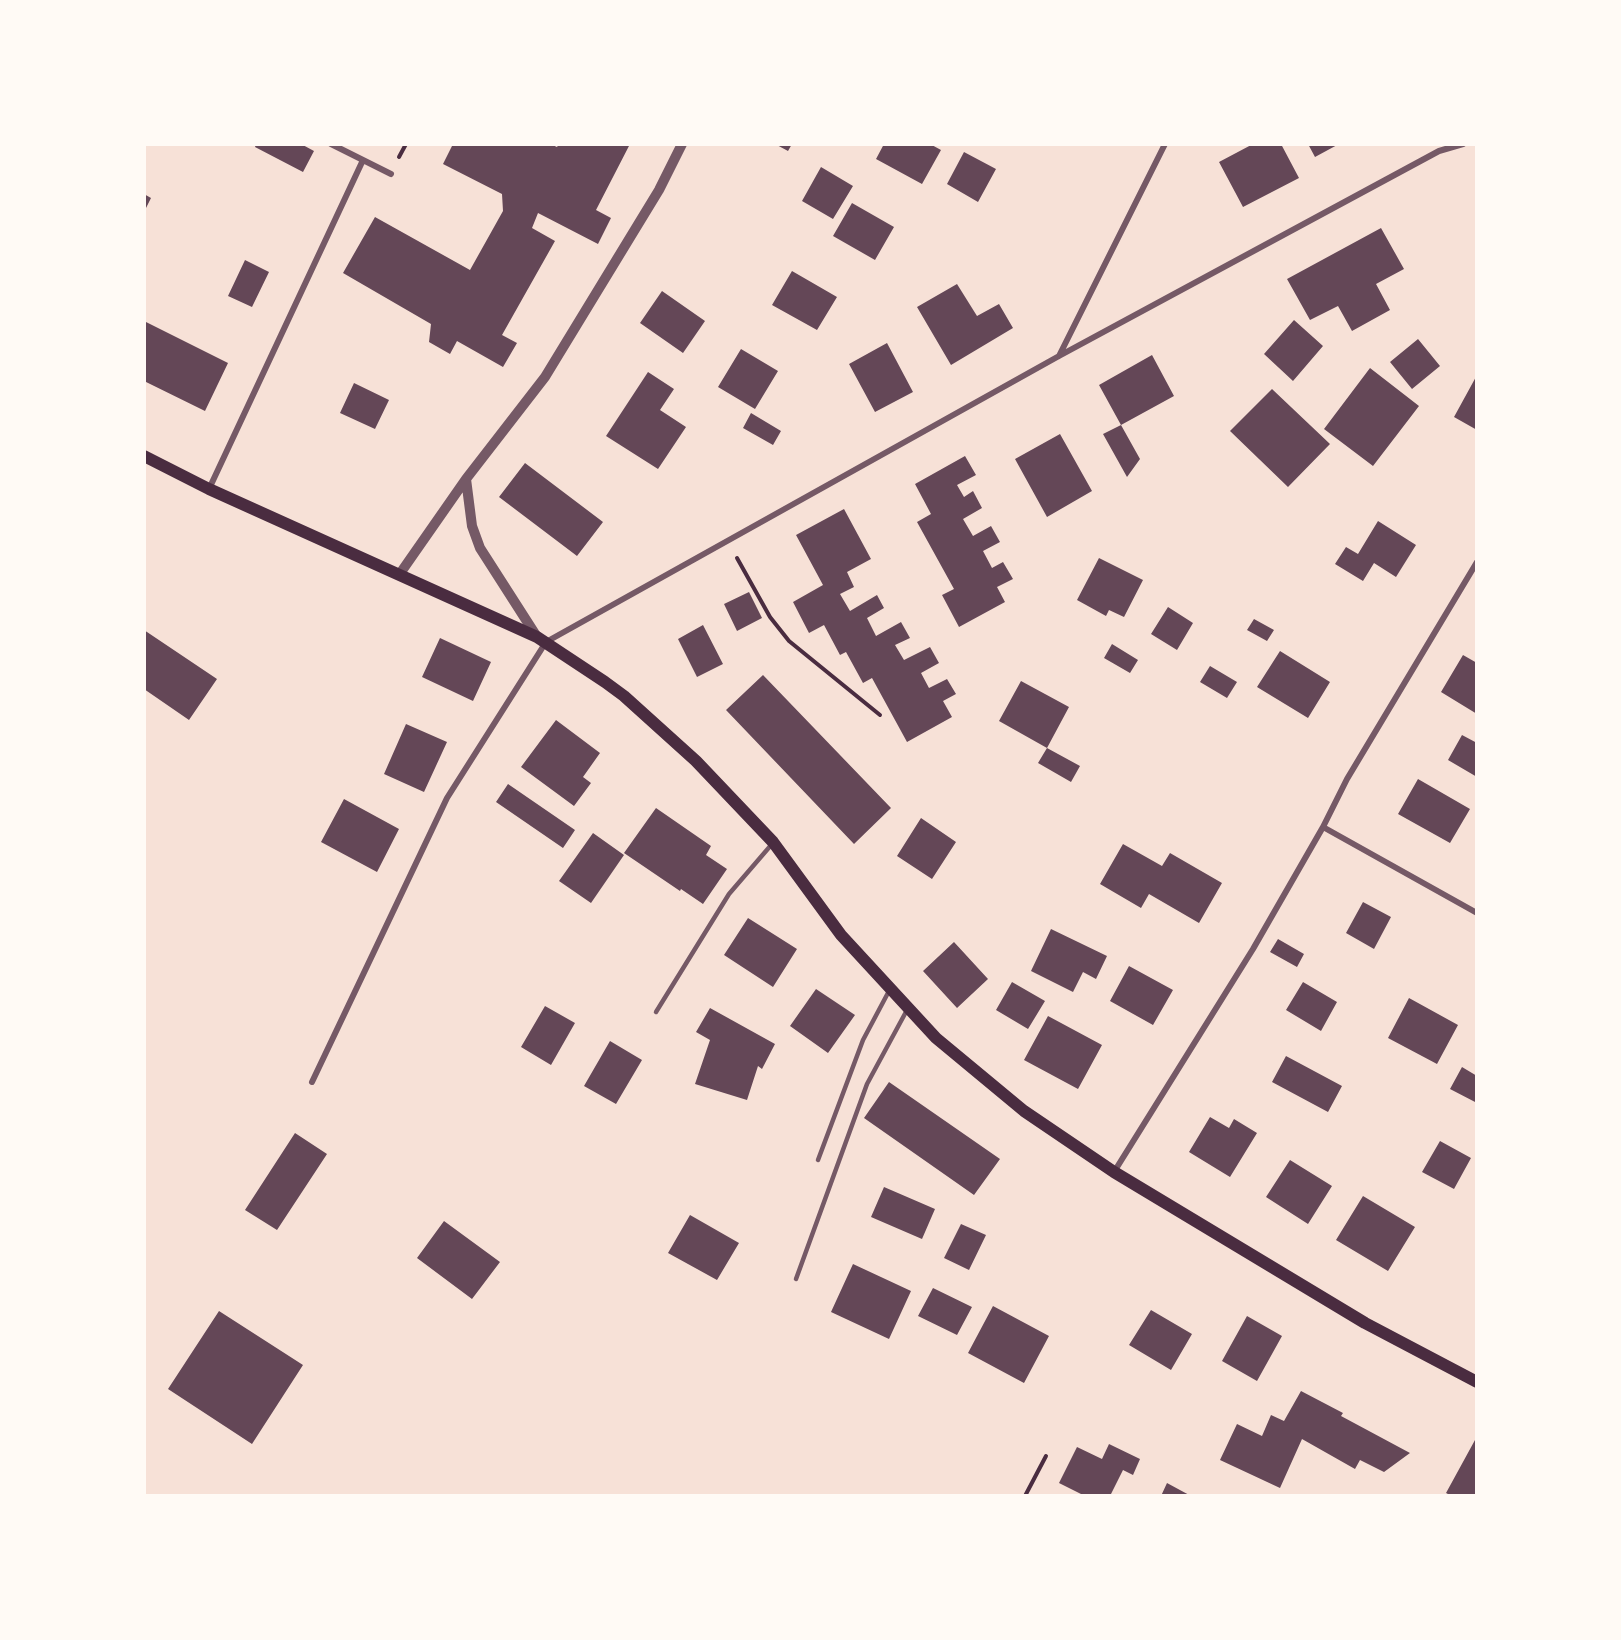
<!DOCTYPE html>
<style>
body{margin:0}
#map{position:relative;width:1621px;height:1640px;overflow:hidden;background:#f7e1d7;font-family:Helvetica,sans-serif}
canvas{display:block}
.frame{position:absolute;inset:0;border:146px solid #fffaf5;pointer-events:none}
</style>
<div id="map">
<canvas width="1621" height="1640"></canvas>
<div class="frame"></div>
</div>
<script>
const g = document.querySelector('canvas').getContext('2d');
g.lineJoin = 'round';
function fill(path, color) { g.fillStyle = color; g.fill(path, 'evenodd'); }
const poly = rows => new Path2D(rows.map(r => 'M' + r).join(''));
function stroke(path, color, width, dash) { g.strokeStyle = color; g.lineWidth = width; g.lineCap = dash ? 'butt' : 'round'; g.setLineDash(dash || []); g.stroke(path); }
fill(poly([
 [256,144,301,144,314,151,303,172,255,147],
 [453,144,550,144,557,147,559,144,630,144,596,210,611,218,598,244,538,213,532,228,555,241,502,335,517,343,503,367,457,341,450,354,429,342,431,324,343,273,375,217,470,270,503,211,502,194,443,164],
 [775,144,792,144,788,151],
 [884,144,930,144,941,150,922,184,876,159],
 [1253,144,1281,144,1299,178,1243,207,1219,162],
 [1308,144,1339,144,1315,157],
 [964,152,996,169,978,202,947,184],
 [821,167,853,186,833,219,802,201],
 [144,194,151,198,144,212],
 [852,203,894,227,875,260,833,236],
 [1381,228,1404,269,1376,284,1390,310,1352,331,1338,306,1310,320,1287,279],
 [245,260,269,272,252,307,228,296],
 [792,271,837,297,817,330,772,305],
 [957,284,977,316,999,304,1013,328,951,365,917,307],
 [662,291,705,321,683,353,640,323],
 [1294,320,1323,346,1293,381,1264,354],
 [144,321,228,363,205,411,144,381],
 [1418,339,1440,366,1412,389,1390,362],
 [887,343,913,392,875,412,849,364],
 [741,349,778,371,755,409,718,387],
 [1152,355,1174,396,1121,425,1099,385],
 [1370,368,1419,406,1373,466,1324,429],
 [648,372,674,389,660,410,686,427,658,469,606,436],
 [1477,375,1477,430,1454,417],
 [354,383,389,400,375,429,340,413],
 [1272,389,1330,444,1288,487,1230,431],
 [751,413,781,431,773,445,743,428],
 [1121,425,1140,459,1127,477,1103,434],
 [1060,434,1092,491,1047,517,1015,459],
 [965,456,976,475,957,485,964,497,973,491,982,508,963,519,973,536,991,526,1000,542,983,551,992,568,1003,562,1013,579,997,587,1005,602,959,627,942,595,954,589,917,522,931,514,915,484],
 [525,463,603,522,577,556,499,497],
 [844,509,871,559,847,572,854,587,840,594,850,611,877,595,884,608,867,618,876,636,901,622,910,638,895,645,904,660,930,647,939,663,921,673,929,688,947,679,956,694,943,701,952,717,907,742,872,678,863,683,846,652,840,655,824,625,809,633,793,602,823,585,796,535],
 [1378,521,1416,545,1396,577,1374,563,1363,581,1335,564,1346,547,1358,554],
 [1099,558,1143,580,1124,617,1109,610,1106,616,1077,600],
 [749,592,762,618,737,631,724,604],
 [1168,607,1193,623,1177,650,1151,634],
 [1254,619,1274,630,1267,641,1247,630],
 [703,625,723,664,697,677,678,639],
 [144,630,217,679,189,720,144,689],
 [440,638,491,662,473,701,422,677],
 [1112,644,1138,660,1130,673,1104,658],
 [1280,651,1330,682,1308,718,1257,687],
 [1463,655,1477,663,1477,714,1441,692],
 [1210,666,1237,682,1227,698,1200,682],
 [763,675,891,808,854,844,726,710],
 [1021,681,1069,707,1047,748,999,721],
 [556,720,600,753,583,777,591,783,574,806,521,767],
 [406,724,447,742,424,792,384,774],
 [1462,735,1477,743,1477,777,1448,760],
 [1047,748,1080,766,1071,782,1038,763],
 [1418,779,1470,809,1450,843,1398,814],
 [508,784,575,830,563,848,496,802],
 [344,799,399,829,377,872,321,842],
 [656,808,711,846,706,855,727,869,703,904,681,889,680,891,624,853],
 [921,818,956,842,932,879,897,856],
 [593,833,624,855,591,903,559,881],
 [1123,844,1162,866,1170,853,1222,883,1199,923,1149,894,1141,908,1100,884],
 [1363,902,1391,917,1374,949,1346,933],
 [748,918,797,949,773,987,724,955],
 [1051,929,1107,956,1096,979,1083,972,1073,992,1031,971],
 [1278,939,1304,954,1297,967,1270,952],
 [954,942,988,979,957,1008,923,971],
 [1129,966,1173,990,1153,1025,1110,1001],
 [1012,982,1045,1001,1028,1029,996,1010],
 [1303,982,1337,1002,1321,1031,1286,1010],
 [816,989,855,1015,828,1053,790,1026],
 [1409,998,1458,1025,1437,1064,1388,1038],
 [545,1006,575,1023,551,1065,521,1047],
 [710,1008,775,1044,762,1069,758,1066,747,1100,695,1084,710,1040,696,1032],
 [1048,1016,1102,1045,1078,1089,1024,1060],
 [610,1041,642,1060,616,1104,584,1086],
 [1286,1056,1342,1086,1328,1112,1272,1082],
 [1462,1067,1477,1076,1477,1103,1450,1089],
 [889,1082,1000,1159,974,1195,864,1118],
 [1210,1117,1229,1128,1234,1119,1257,1133,1230,1177,1189,1152],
 [295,1133,327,1154,277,1230,245,1210],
 [1440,1141,1471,1158,1454,1189,1422,1172],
 [1290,1160,1332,1186,1308,1224,1266,1197],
 [884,1187,935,1209,922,1239,871,1217],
 [1363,1196,1415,1227,1388,1271,1336,1240],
 [690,1215,739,1243,717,1280,668,1253],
 [444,1221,500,1262,472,1299,417,1258],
 [961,1224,986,1235,969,1270,944,1258],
 [853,1264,911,1291,889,1339,831,1312],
 [933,1288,972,1307,957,1335,918,1316],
 [993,1306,1049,1336,1024,1383,968,1353],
 [1151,1310,1192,1334,1171,1370,1129,1345],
 [219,1311,303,1365,252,1444,168,1389],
 [1247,1316,1282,1336,1257,1381,1222,1361],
 [1301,1391,1343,1413,1341,1416,1410,1453,1384,1472,1360,1460,1355,1469,1302,1439,1280,1488,1220,1460,1237,1424,1262,1436,1271,1415,1284,1421],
 [1475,1440,1477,1496,1452,1496,1446,1493],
 [1109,1444,1140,1459,1133,1475,1123,1470,1110,1496,1085,1496,1059,1483,1077,1447,1102,1459],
 [1167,1483,1191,1496,1161,1496]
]), '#644757');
stroke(poly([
 [399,157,406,144],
 [737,558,770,617,789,641,880,715],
 [1025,1496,1046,1456]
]), '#4a2c40', 4);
stroke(poly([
 [656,1012,729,894,772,844],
 [818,1160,863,1040,889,991],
 [796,1279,867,1084,907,1010]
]), '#755966', 4.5);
stroke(poly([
 [331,144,363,160],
 [1059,356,1165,144],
 [209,489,363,160,391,174],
 [1323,827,1477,913],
 [312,1082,447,798,546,642,1059,356,1439,151,1463,144],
 [1114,1172,1253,949,1323,827,1347,779,1477,562]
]), '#755966', 6);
stroke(poly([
 [466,479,472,526,480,548,537,637],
 [399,575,466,479,545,377,659,190,682,144]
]), '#755966', 10);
stroke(poly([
 [144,456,209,489,537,637,605,682,624,696,696,761,773,842,841,935,936,1038,1024,1111,1114,1172,1365,1323,1477,1382]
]), '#4a2c40', 12);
</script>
